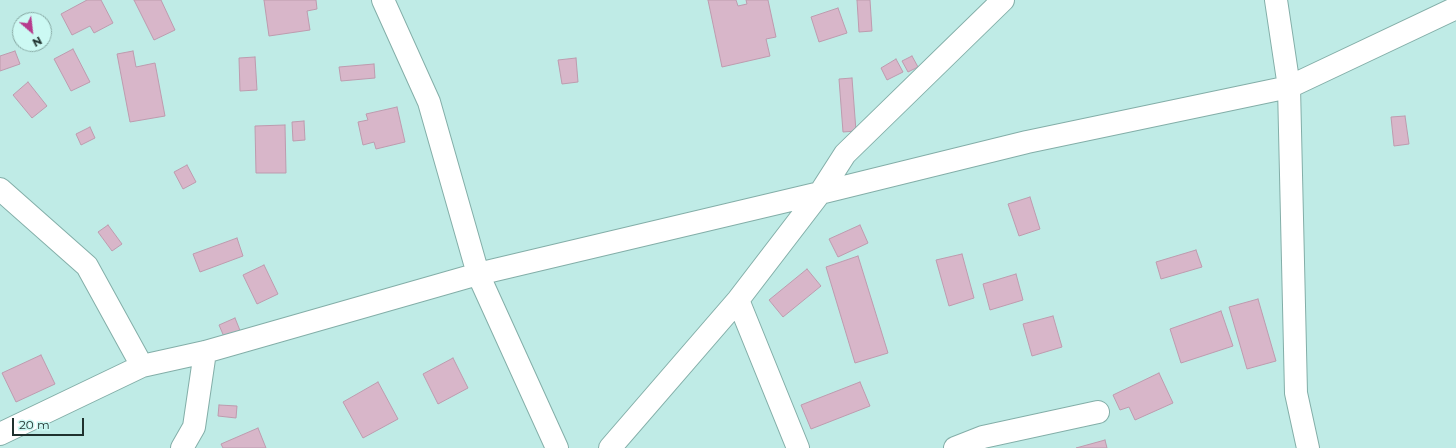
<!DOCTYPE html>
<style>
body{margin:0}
#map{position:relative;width:1456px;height:448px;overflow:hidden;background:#bfebe6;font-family:Montserrat,sans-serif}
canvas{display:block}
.north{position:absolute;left:12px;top:12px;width:40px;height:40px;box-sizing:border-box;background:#ccf9f3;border:1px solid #87a9a4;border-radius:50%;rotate:152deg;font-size:11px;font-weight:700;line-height:16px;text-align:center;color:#1f312e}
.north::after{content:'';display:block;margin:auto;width:14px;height:18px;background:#b73b8d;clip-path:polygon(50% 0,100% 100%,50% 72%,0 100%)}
.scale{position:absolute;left:12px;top:418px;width:72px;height:18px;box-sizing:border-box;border:2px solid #1f312e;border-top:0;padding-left:5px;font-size:12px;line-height:14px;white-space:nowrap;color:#1f312e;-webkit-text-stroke:3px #ccf9f3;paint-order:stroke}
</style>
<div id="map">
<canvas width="1456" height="448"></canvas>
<div class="north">N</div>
<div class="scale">20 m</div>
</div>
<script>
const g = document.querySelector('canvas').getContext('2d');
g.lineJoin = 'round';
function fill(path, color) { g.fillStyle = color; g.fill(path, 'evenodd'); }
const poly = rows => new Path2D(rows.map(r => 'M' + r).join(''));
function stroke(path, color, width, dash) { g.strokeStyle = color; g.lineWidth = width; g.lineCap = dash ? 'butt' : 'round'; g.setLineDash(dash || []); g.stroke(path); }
const building = poly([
 [87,0,101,0,113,23,94,33,90,26,72,35,61,14,87,0],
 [134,0,161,0,175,30,154,40,134,0],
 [264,0,316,0,317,9,307,11,310,30,269,36,264,0],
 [708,0,736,0,738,6,747,4,746,0,768,0,776,37,766,39,770,56,722,67,708,0],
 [857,0,870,0,872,31,859,32,857,0],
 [838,8,847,33,819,42,811,17,838,8],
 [73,49,90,82,71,91,54,59,73,49],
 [15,51,20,64,0,71,0,56,15,51],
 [133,51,136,67,155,63,165,116,130,122,117,54,133,51],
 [912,56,918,67,908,72,902,61,912,56],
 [255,57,257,90,240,91,239,58,255,57],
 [576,58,578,82,562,84,558,60,576,58],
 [896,59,903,72,887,80,881,68,896,59],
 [374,64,375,78,341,81,339,67,374,64],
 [852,78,856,131,843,132,839,79,852,78],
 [28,82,47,106,32,118,13,95,28,82],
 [397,107,405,142,376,149,374,142,363,145,358,122,368,120,366,114,397,107],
 [1405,116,1409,144,1394,146,1391,117,1405,116],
 [304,121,305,140,293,141,292,122,304,121],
 [285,125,286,173,256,173,255,126,285,125],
 [90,127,95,138,81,145,76,134,90,127],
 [187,165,196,182,183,189,174,172,187,165],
 [1030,197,1040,229,1019,236,1008,204,1030,197],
 [108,225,122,244,112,251,98,232,108,225],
 [860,225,868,243,838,257,829,239,860,225],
 [237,238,243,256,200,272,193,254,237,238],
 [1196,250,1202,267,1161,279,1156,262,1196,250],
 [962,254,974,298,949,306,936,260,962,254],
 [858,256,888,353,855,363,826,267,858,256],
 [264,265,278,294,257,304,243,275,264,265],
 [807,269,821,286,783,317,769,300,807,269],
 [1016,274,1023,300,990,310,983,284,1016,274],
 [1258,299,1276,361,1247,369,1229,307,1258,299],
 [1221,311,1233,346,1181,363,1170,329,1221,311],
 [1053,316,1062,347,1032,356,1023,324,1053,316],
 [235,318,241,333,225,339,219,325,235,318],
 [41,355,55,384,16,402,2,373,41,355],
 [453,358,468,388,438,404,423,374,453,358],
 [1159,373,1173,403,1135,420,1129,407,1120,410,1113,395,1159,373],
 [378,382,398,419,363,438,343,402,378,382],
 [860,382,870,406,811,429,801,405,860,382],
 [219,405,237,406,236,418,218,416,219,405],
 [258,428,266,448,223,448,221,444,258,428],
 [1105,440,1107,448,1076,448,1105,440]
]);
fill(building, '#d8b6c9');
stroke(building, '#bd9bae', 1);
const minor = poly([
 [383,0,429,102,478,274,557,448],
 [1276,0,1289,87,1296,393,1308,448],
 [0,189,87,266,142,366],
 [738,300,798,448],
 [0,434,142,366,205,352,478,274,820,193,1027,142,1289,87,1456,8],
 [182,448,194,427,205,352],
 [610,448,738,300,820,193,845,154,1003,0],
 [955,448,983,437,1098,412]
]);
stroke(minor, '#83aea8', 24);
stroke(minor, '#fff', 22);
</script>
